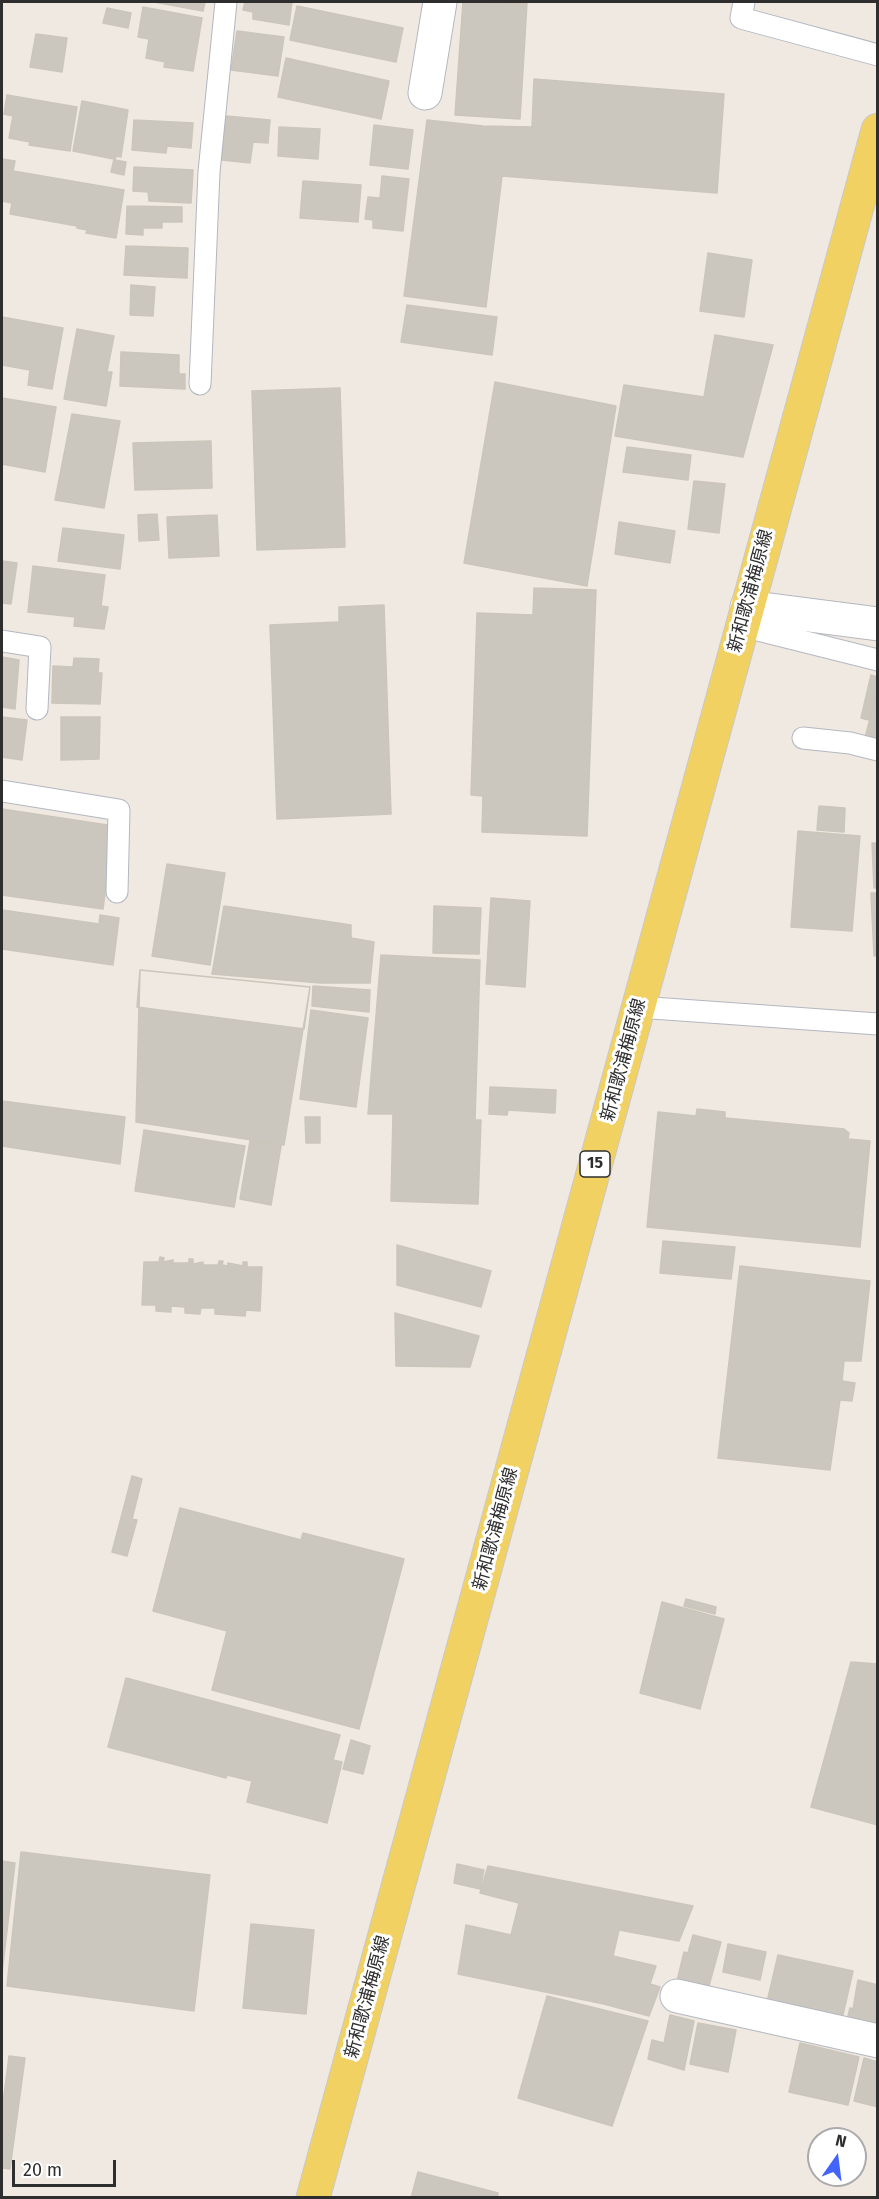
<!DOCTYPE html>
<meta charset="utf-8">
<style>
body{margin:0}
#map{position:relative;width:879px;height:2199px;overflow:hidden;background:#efe9e1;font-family:"Fira Sans",sans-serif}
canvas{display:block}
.frame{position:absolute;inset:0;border:3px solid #2e2e2e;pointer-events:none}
.north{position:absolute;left:807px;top:2127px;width:60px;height:60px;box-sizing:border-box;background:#fff;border:2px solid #ababab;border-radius:50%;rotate:14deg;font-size:16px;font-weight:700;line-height:24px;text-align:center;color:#2e2e2e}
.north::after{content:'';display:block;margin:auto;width:21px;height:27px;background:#4264fb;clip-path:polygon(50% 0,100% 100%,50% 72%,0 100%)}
.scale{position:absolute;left:12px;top:2160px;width:104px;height:27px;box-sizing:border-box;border:3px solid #2e2e2e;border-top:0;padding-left:8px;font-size:18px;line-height:21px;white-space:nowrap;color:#2e2e2e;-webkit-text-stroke:4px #fff;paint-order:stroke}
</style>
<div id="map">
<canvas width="879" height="2199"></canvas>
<div class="frame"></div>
<div class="north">N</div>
<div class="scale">20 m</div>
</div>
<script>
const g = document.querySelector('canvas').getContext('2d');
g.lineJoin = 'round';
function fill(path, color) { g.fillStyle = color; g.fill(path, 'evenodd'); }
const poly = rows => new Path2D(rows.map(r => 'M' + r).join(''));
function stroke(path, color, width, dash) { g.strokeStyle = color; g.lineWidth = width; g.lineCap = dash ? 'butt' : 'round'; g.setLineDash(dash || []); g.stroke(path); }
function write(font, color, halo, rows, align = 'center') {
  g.font = font + ' "Fira Sans","Noto Sans JP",sans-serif'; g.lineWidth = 6; g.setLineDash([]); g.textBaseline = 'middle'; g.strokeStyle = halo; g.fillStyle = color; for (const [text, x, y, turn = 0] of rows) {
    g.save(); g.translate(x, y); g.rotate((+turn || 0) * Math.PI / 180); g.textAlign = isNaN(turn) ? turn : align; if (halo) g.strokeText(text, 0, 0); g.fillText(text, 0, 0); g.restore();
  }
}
const building = poly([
 [154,2,205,2,203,11,154,2],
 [245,2,292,2,289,25,253,19,253,12,243,10,245,2],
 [463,2,527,3,520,119,455,115,463,2],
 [297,6,403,28,396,62,290,40,297,6],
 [143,7,202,18,193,71,164,67,165,62,146,58,149,39,138,37,143,7],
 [107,8,131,13,128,28,103,23,107,8],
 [237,31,284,37,278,76,231,70,237,31],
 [36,34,67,38,62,72,30,67,36,34],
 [286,58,389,81,381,119,278,97,286,58],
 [534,79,724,94,717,193,502,176,486,307,404,296,427,120,483,126,532,127,534,79],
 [7,95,77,107,70,151,29,145,30,142,9,138,13,116,4,114,7,95],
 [82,101,128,110,121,157,116,156,115,160,126,162,124,175,111,172,114,159,73,151,82,101],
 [226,116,270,120,268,143,253,142,250,163,222,160,226,116],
 [134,120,193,123,191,148,167,146,166,153,132,150,134,120],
 [374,125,413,130,408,169,370,165,374,125],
 [279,127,320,129,318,159,278,156,279,127],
 [2,159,15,161,13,171,124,190,116,238,86,233,87,230,77,228,77,226,10,214,12,203,2,201,2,159],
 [134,167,193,170,191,203,149,201,148,192,133,191,134,167],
 [382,176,409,179,403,231,373,228,373,220,365,219,368,197,380,198,382,176],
 [303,181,361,185,358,222,300,218,303,181],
 [127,206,182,207,182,222,162,222,162,228,143,228,143,235,126,234,127,206],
 [126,246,188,248,187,278,124,275,126,246],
 [708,253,752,260,744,317,700,311,708,253],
 [131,285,155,287,153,316,130,315,131,285],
 [407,305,497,317,492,355,401,342,407,305],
 [2,317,63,328,52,389,28,385,30,370,2,365,2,317],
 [77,329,114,336,107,372,112,372,106,406,64,399,77,329],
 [715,335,773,345,743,457,615,436,624,385,704,397,715,335],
 [121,352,179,355,179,374,185,374,185,389,120,386,121,352],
 [495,382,616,406,587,586,464,563,495,382],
 [340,388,345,547,257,550,252,391,340,388],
 [2,398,56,407,45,472,2,464,2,398],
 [72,414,120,421,104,508,55,500,72,414],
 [211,441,212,488,135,490,133,443,211,441],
 [627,447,691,455,688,480,623,472,627,447],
 [694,481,725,484,719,533,688,529,694,481],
 [157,514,159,540,139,541,138,515,157,514],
 [217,515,219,556,169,558,167,517,217,515],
 [619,522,675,531,670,563,615,554,619,522],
 [63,528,124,535,120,569,58,561,63,528],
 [2,561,17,563,11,604,2,603,2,561],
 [33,566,105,575,101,606,108,607,104,629,74,626,75,617,28,612,33,566],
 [534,588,596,590,587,836,482,832,483,796,471,795,477,613,533,615,534,588],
 [384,605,391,814,277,819,270,625,339,622,339,607,384,605],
 [2,657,19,660,15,709,2,707,2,657],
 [74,658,99,659,98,673,102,673,100,704,52,703,53,666,73,667,74,658],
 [871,675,878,677,878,687,869,720,861,718,871,675],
 [878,687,878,741,865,738,878,687],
 [2,717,27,720,22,760,2,757,2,717],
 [61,717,100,717,99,759,61,760,61,717],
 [819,806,845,808,844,832,817,830,819,806],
 [2,809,114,826,103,909,2,895,2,809],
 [798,831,860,836,852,931,791,927,798,831],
 [872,843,878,843,878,888,874,888,872,843],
 [167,864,225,873,210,965,152,956,167,864],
 [871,893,878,893,878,956,874,956,871,893],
 [491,898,530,901,525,987,486,984,491,898],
 [224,906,351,925,351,938,374,942,370,983,321,983,212,974,224,906],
 [434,906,481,908,479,954,433,953,434,906],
 [2,910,99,924,100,915,119,918,113,965,2,949,2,910],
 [381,955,480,960,475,1120,481,1120,478,1204,391,1201,393,1114,368,1114,381,955],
 [140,970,310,987,304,1029,137,1007,140,970],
 [140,970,310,987,284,1145,136,1122,140,970],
 [313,986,370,990,369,1012,312,1006,313,986],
 [311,1010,368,1018,356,1107,300,1099,311,1010],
 [490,1087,556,1090,555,1113,508,1110,507,1115,489,1114,490,1087],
 [2,1101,125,1117,120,1164,2,1146,2,1101],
 [697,1109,725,1112,725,1118,844,1129,849,1133,848,1139,870,1141,860,1247,647,1227,658,1112,696,1116,697,1109],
 [305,1117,320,1117,320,1143,306,1143,305,1117],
 [144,1130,245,1146,234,1207,135,1191,144,1130],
 [250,1141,281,1146,271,1205,240,1199,250,1141],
 [663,1241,735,1247,731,1279,660,1273,663,1241],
 [397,1245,491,1271,481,1307,397,1285,397,1245],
 [160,1257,164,1258,163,1262,173,1260,173,1263,189,1263,189,1259,193,1259,193,1264,203,1262,203,1265,218,1265,219,1261,223,1261,222,1265,228,1266,228,1263,243,1266,243,1262,247,1262,247,1267,262,1267,260,1311,246,1310,245,1316,215,1314,215,1308,201,1308,200,1314,185,1313,185,1307,171,1306,171,1312,156,1311,156,1305,142,1305,144,1262,159,1262,160,1257],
 [740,1266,870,1281,861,1361,844,1361,842,1381,855,1383,852,1401,840,1400,830,1470,718,1458,740,1266],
 [395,1313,479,1336,470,1367,396,1366,395,1313],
 [132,1476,142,1479,132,1519,137,1520,127,1556,112,1552,132,1476],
 [180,1508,301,1540,303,1533,404,1559,359,1729,212,1690,227,1631,153,1611,180,1508],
 [686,1599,716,1607,715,1614,684,1606,686,1599],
 [662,1602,724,1619,700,1709,640,1693,662,1602],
 [851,1662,878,1664,878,1825,811,1807,851,1662],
 [126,1678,340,1735,333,1760,342,1762,327,1823,247,1802,252,1781,227,1775,226,1778,108,1747,126,1678],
 [351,1740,370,1746,363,1774,343,1769,351,1740],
 [21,1852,210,1875,194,2011,7,1986,21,1852],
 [2,1861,15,1863,2,1973,2,1861],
 [457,1864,484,1870,480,1889,454,1883,457,1864],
 [488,1866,693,1906,679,1941,619,1930,613,1956,656,1966,650,1984,660,1987,649,2016,604,2004,458,1974,466,1925,511,1935,519,1903,480,1893,488,1866],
 [251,1924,314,1930,306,2014,243,2008,251,1924],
 [693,1935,721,1942,707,1993,676,1985,684,1952,688,1953,693,1935],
 [728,1944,766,1952,760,1980,723,1972,728,1944],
 [778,1955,853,1971,842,2019,767,2002,778,1955],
 [858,1980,878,1985,878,2011,874,2030,846,2024,850,2008,853,2009,858,1980],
 [547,1996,648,2021,612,2126,518,2098,547,1996],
 [670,2015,694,2021,684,2070,648,2059,652,2040,664,2043,670,2015],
 [698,2023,736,2030,728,2072,690,2064,698,2023],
 [800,2043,859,2057,848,2105,789,2092,800,2043],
 [9,2056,25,2058,10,2169,2,2168,2,2111,9,2056],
 [864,2058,878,2062,878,2107,854,2101,864,2058],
 [418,2172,498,2193,497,2198,411,2198,418,2172]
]);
fill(building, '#cbc7bf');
stroke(building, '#cbc5ba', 1.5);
const service = poly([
 [744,2,741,18,878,55],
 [200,384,209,172,226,2],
 [742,626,878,660],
 [2,641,40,647,37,709],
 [803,738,850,743,878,750],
 [2,791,119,810,117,892],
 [638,1007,878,1024]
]);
const minor = poly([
 [425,93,440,2],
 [747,607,878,624],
 [677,1996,878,2041]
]);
const primary = poly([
 [313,2198,878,130]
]);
stroke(service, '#b4b7c1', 23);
stroke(minor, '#b4b7c1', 35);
stroke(primary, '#c9c9c9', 35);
stroke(service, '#fff', 21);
stroke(minor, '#fff', 33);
stroke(primary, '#f2d163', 33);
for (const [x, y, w] of [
 [595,1164,30]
]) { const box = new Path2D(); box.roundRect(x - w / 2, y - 13, w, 26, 4.5); g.fillStyle = '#fff'; g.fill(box); stroke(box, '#2e2e2e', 1.5); }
write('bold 16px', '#2e2e2e', null, [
 ["15",595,1164]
]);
write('18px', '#2e2e2e', '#fff', [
 ["新和歌浦梅原線",751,591,-75],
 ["新和歌浦梅原線",624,1060,-75],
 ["新和歌浦梅原線",496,1529,-75],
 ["新和歌浦梅原線",368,1997,-75]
]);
</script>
